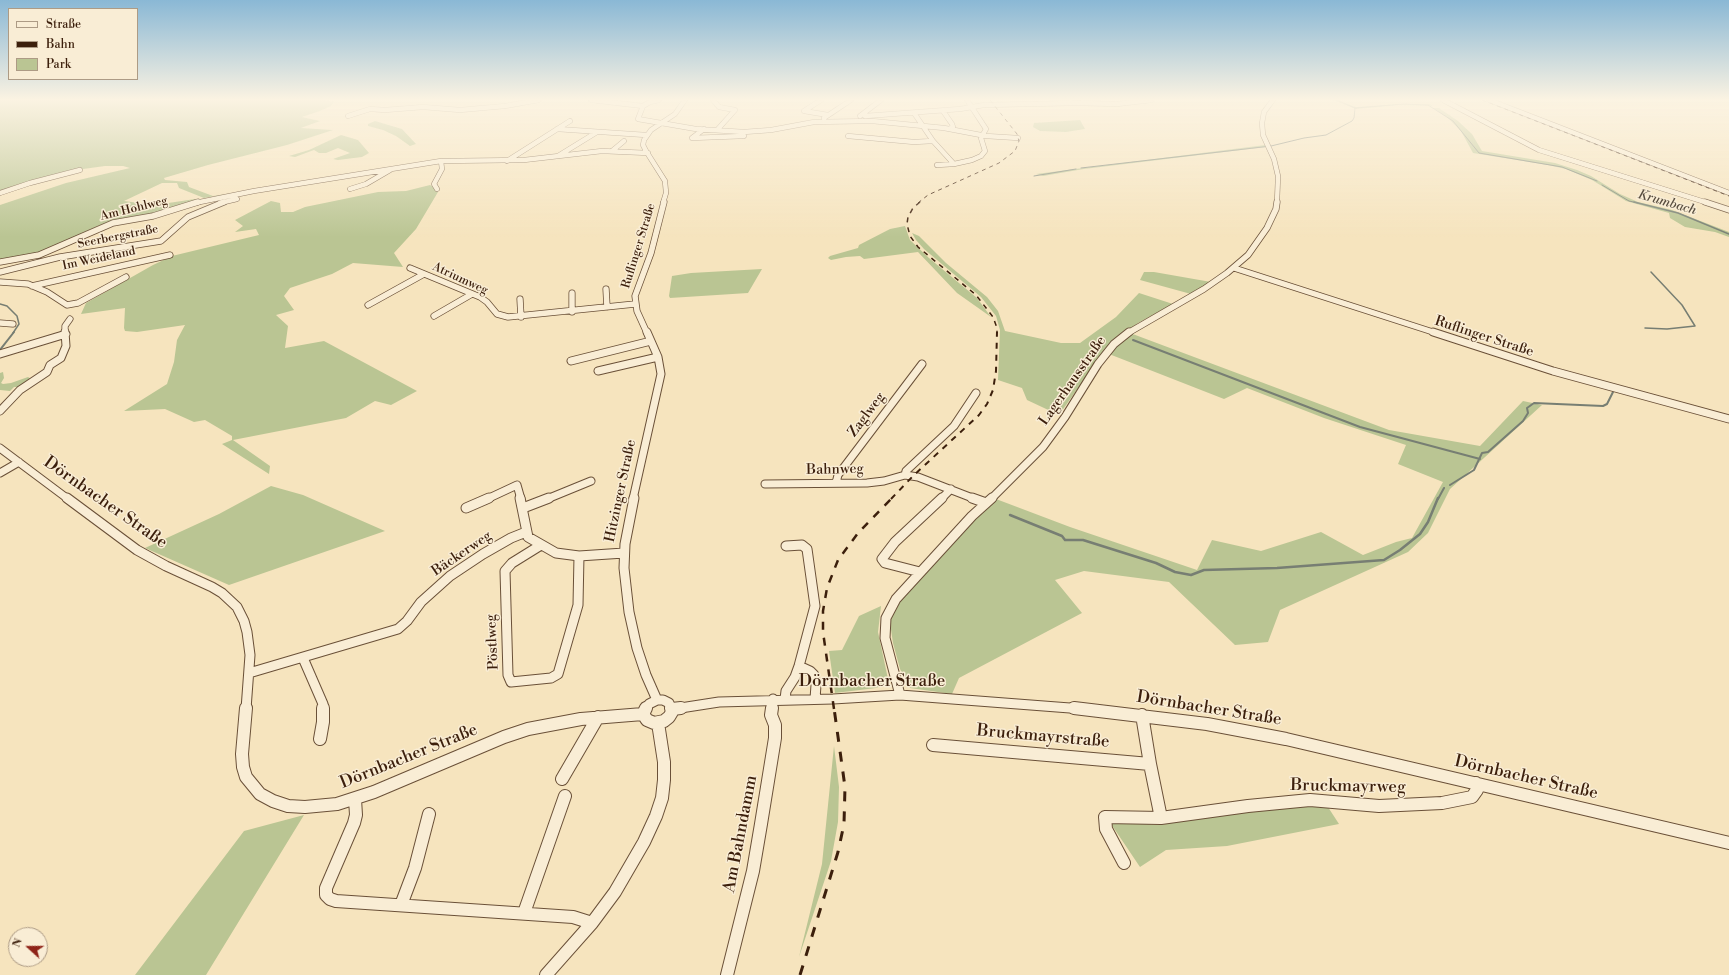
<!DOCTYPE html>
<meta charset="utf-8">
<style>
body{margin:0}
#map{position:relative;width:1729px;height:975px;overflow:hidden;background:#f6e4be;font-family:"Libre Bodoni",serif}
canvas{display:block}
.legend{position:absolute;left:8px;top:8px;width:130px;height:72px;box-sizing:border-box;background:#f9edd5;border:1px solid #ad9b85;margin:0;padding:5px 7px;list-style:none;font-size:12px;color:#3c1f0c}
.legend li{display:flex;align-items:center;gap:8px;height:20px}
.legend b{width:20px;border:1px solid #ad9b85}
.north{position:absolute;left:8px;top:927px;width:40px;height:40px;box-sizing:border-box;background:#f9edd5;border:1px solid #ad9b85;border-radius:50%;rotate:291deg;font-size:11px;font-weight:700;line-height:16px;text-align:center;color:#3c1f0c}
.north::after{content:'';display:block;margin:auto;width:14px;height:18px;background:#8f2418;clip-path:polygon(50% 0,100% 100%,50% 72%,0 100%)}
</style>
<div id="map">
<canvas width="1729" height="975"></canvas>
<ul class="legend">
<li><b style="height:5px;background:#f9edd5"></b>Straße</li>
<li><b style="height:5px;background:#3c1f0c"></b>Bahn</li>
<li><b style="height:11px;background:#bac593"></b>Park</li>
</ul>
<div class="north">N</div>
</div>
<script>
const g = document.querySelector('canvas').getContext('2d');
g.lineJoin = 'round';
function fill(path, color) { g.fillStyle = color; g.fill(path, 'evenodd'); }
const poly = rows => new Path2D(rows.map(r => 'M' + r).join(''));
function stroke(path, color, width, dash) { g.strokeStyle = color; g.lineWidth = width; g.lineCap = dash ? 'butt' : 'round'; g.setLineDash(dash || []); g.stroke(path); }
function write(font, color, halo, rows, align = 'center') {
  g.font = font + ' "Libre Bodoni",serif'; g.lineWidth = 3; g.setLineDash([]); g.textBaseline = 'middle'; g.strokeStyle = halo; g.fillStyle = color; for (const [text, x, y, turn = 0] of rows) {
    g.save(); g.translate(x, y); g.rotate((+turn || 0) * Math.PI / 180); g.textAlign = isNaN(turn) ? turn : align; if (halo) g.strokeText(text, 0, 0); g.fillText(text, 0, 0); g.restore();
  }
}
fill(poly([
 [0,100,325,100,334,102,331,106,320,111,302,117,320,121,301,128,333,130,287,145,208,165,164,178,165,180,187,182,189,187,213,196,239,192,204,198,179,188,177,183,162,183,124,201,155,205,195,199,204,200,177,208,126,219,36,254,0,261,0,205,66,183,130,168,123,166,105,166,76,170,0,192],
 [1333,100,1338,100,1356,107,1399,104,1430,104,1433,106,1399,105,1356,109],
 [1433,108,1439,108,1458,121,1472,134,1482,151,1555,163,1577,170,1591,176,1620,194,1638,202,1672,210,1729,232,1729,237,1715,232,1685,227,1670,218,1669,213,1626,201,1592,180,1566,169,1548,165,1473,153,1461,131,1447,117],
 [1080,120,1085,129,1066,132,1040,131,1033,127,1034,123],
 [375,121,402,129,416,144,410,146,396,136,383,130,368,126,368,124],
 [341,135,358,140,369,153,362,157,338,160,333,159,350,153,338,148,326,153,319,153,314,150,295,157,289,156,309,150],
 [1265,145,1266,147,1084,169,1043,176,1036,174],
 [430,185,437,189,438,192,416,229,394,253,403,267,353,263,332,274,290,288,284,296,294,310,276,315,288,326,285,348,324,341,417,391,391,405,375,401,346,418,233,440,270,466,269,474,222,444,232,440,232,436,205,420,194,422,165,409,124,411,167,384,174,362,177,340,185,325,137,332,125,331,124,328,125,308,81,314,86,303,153,265,172,256,259,235,256,229,235,232,243,226,235,220,271,201,280,203,281,212,293,212,305,207,378,192,406,191],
 [905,226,910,240,929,258,977,298,991,317,957,293,918,252,864,259,860,256,846,257,831,260,828,258,830,256,858,248,859,245,890,229],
 [912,233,919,236,946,263,987,297,998,311,1005,331,1061,343,1080,343,1116,317,1139,293,1173,304,1138,323,1119,337,1102,354,1059,415,1027,400,1022,388,998,380,1000,330,996,316,981,297,924,249,916,240],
 [762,269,748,293,670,298,669,296,672,276,691,273],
 [1144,272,1154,272,1211,282,1191,294,1140,280],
 [1130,333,1389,430,1480,446,1523,401,1542,405,1450,489,1428,533,1408,552,1280,610,1268,642,1235,645,1169,582,1084,571,1055,580,1082,613,959,678,952,694,910,688,900,669,893,643,890,623,895,607,906,592,964,530,996,499,1070,527,1197,570,1212,540,1261,551,1321,532,1363,555,1396,542,1412,538,1443,482,1398,464,1406,445,1324,418,1247,388,1224,399,1109,354],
 [3,372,4,378,1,383,3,384,11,383,28,377,33,380,21,387,14,387,10,391,0,390,0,373],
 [271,486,303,495,385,531,229,585,145,548,219,514],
 [881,606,878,632,888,679,885,684,876,688,835,693,829,651,842,650,859,616],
 [834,746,839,787,838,822,831,861,799,957,822,864],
 [1326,804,1339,824,1227,846,1166,850,1140,867,1109,821,1160,825,1261,807],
 [304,815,206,975,135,975,244,831]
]), '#bac593');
stroke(poly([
 [1336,100,1355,108,1404,104,1428,105,1453,121,1479,153,1562,167,1597,181],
 [1081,168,1271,146,1304,138,1326,135,1352,121,1354,118,1355,108],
 [1034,176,1076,169],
 [1602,185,1629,201,1638,203]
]), '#777e73', 1);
stroke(poly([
 [1634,202,1678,213,1729,234],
 [0,304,7,306,17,316,19,324,13,333],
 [1645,328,1667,329,1695,326,1682,305,1651,272]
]), '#777e73', 1.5);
stroke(poly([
 [1133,340,1360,427,1480,459],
 [0,350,14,332],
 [1450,485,1474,470,1482,453,1488,452,1523,421,1528,413,1527,408,1534,403,1603,406,1607,404,1613,392],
 [1438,499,1444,488]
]), '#777e73', 2);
stroke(poly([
 [1010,515,1062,536,1065,540,1083,540,1156,563,1175,572,1191,575,1204,570,1277,568,1384,560,1400,550,1420,534,1428,522,1438,498]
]), '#777e73', 2.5);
const minorFar4 = poly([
 [591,100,643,106],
 [659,100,650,102,643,106,638,119,696,129,744,132,771,130,814,122,872,121,944,128,986,136,1018,138],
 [713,100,719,107,735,110,718,129],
 [821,100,804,111,828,115],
 [1273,100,1264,112,1262,123,1263,135,1274,159,1278,176,1277,203],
 [1443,100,1539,150,1708,203],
 [1489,100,1729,193],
 [943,111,952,124,953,127,949,129],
 [914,113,933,141,954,164,937,165],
 [348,116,370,109,385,110,423,107,460,110,505,106,539,100],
 [860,116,881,100],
 [865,116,960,109,984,105,1077,103,1117,104,1152,100],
 [824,118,851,100],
 [557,129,646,135],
 [704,129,692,138,744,136],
 [848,136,914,142,933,141],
 [612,151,624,141],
 [558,156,597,132],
 [507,161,570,121],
 [954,164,972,160,981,156,985,151,981,138,986,129,967,100],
 [350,189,366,184,390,170],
 [437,189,434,184,442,169,441,161],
 [0,193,30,183,80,170],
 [195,203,254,191,441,161,524,160,602,151,648,153],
 [220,203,237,199],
 [663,203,666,193,665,181,646,151,643,145,644,140,651,130,675,114,685,100]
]);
const minorFar3 = poly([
 [1705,202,1729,210],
 [0,262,39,255,113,223,153,216,198,202],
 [410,268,480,297,487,302,497,314,508,317,635,304],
 [1234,268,1436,333],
 [0,272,60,257,161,241,188,217,224,202],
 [0,282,28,284,47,292,67,305,78,303,126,277],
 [32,286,170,255],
 [606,289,607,307],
 [572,293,572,312],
 [520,299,521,317],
 [368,305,424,274],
 [434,316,472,294],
 [0,323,13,324],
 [65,333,65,326,70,319],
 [647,333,637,311,635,296,651,253,664,202],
 [1128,333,1204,289,1227,273,1248,255,1267,228,1276,209,1277,202]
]);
const minorFar2 = poly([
 [1433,332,1553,371,1729,419],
 [0,354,66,334],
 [571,361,651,341],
 [598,371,658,357],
 [0,411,20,390,47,372,50,365,61,358,66,346,65,332],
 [0,448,68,499],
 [0,473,19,462],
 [905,475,906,471,954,426,976,393],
 [836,483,838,475,922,364],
 [765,484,867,483,884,481,905,475,918,477,975,499],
 [487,499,517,485,521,499],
 [547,499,591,481],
 [633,499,661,374,658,357,647,332],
 [941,499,951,489],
 [991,499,1043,447,1065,417,1098,364,1114,344,1129,332]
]);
const minorFar1 = poly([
 [67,498,137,550,166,566,212,587,222,593,237,607,244,621,247,632,250,655,246,709],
 [520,498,528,537,556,553,579,556,624,553],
 [634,498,625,544,624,568,629,612,637,648,646,675,657,700],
 [972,498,986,503],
 [466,508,489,498],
 [523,508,549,498],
 [541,545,512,563,505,571,508,675,511,682,551,678,558,674,578,605,579,556],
 [920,572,885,563,882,559,895,542,942,498],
 [303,658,323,704,323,709],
 [799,666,810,671,814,675,816,685,815,699],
 [249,673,398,629,407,621,421,602,450,576,483,554,511,538,526,532],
 [900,695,885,638,886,618,896,599,972,516,992,498],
 [785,699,786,691,795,677,799,666,815,606,807,549,802,545,786,546],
 [646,709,649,704,657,700,663,700,669,703,671,709],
 [674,709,719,702,833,699,900,695,1083,709],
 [772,709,773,699]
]);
const minor = poly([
 [246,708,242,754,243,767,246,777,260,794,273,801,288,806,305,807,337,804,374,792,504,737,528,729,581,719,643,714],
 [646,708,643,714,647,720,654,723,664,721,669,717,672,712,671,708],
 [1074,708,1207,724,1286,739,1729,843],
 [672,709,681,708],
 [320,739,323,722,323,708],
 [933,745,1150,764,1142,715],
 [562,779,598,717],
 [355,799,356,815,354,823,326,888,326,895,330,899,336,901,573,917,592,923],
 [1161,818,1248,806,1310,800,1379,806,1442,803,1472,797,1477,790,1476,783],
 [1124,863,1106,829,1105,817,1161,818,1150,764],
 [401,905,415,868,429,814],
 [524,913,565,796],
 [546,975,592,923,615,892,644,842,656,816,662,798,664,780,664,762,658,723],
 [727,975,753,871,761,824,775,738,775,725,771,715,772,708]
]);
stroke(minorFar4, '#6a5038', 5.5);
stroke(minorFar3, '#6a5038', 7);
stroke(minorFar2, '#6a5038', 9);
stroke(minorFar1, '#6a5038', 11);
stroke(minor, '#6a5038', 14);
stroke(minorFar4, '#f9edd5', 4.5);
stroke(minorFar3, '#f9edd5', 5.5);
stroke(minorFar2, '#f9edd5', 7);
stroke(minorFar1, '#f9edd5', 9);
stroke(minor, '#f9edd5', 12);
stroke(poly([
 [1482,100,1729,196],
 [918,203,928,195,999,163,1015,151,1019,141,1017,134,990,100]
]), '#3c1f0c', 1, [4, 4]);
stroke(poly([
 [920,202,913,208,908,217,907,224,910,236,918,247,976,295,993,317,997,328,997,333]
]), '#3c1f0c', 1.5, [5, 5]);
stroke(poly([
 [891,499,913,476,979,415,987,404,993,390,996,371,997,332]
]), '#3c1f0c', 2, [6, 6]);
stroke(poly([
 [834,709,823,632,823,611,827,588,838,560,858,533,892,498]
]), '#3c1f0c', 2.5, [8, 8]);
stroke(poly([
 [800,975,838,852,844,824,845,787,834,708]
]), '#3c1f0c', 3, [10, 10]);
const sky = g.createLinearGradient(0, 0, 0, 237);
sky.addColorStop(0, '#8ab8d5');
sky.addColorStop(0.42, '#fbf3e2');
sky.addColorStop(1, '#fbf3e200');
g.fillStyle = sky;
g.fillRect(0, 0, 1729, 237);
write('12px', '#3c1f0c', '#f9edd5', [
 ["Am Hohlweg",134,209,-14],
 ["Seerbergstraße",118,237,-11],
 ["Ruflinger Straße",639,246,-73],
 ["Im Weideland",99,259,-12],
 ["Atriumweg",460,279,25]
]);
write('italic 13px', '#594e40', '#f9edd5', [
 ["Krumbach",1667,203,16]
]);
write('14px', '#3c1f0c', '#f9edd5', [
 ["Ruflinger Straße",1484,337,18],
 ["Lagerhausstraße",1073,381,-55],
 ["Zaglweg",867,415,-53],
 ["Bahnweg",835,470,-1],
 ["Hitzinger Straße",621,491,-78],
 ["Bäckerweg",462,554,-34],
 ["Pöstlweg",493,642,-93]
]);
write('17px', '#3c1f0c', '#f9edd5', [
 ["Dörnbacher Straße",105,503,35],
 ["Dörnbacher Straße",872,682],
 ["Dörnbacher Straße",1209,709,9],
 ["Bruckmayrstraße",1043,737,5],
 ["Dörnbacher Straße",409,757,-22],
 ["Dörnbacher Straße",1526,778,13],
 ["Bruckmayrweg",1348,787,1],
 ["Am Bahndamm",741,834,-79]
]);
</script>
